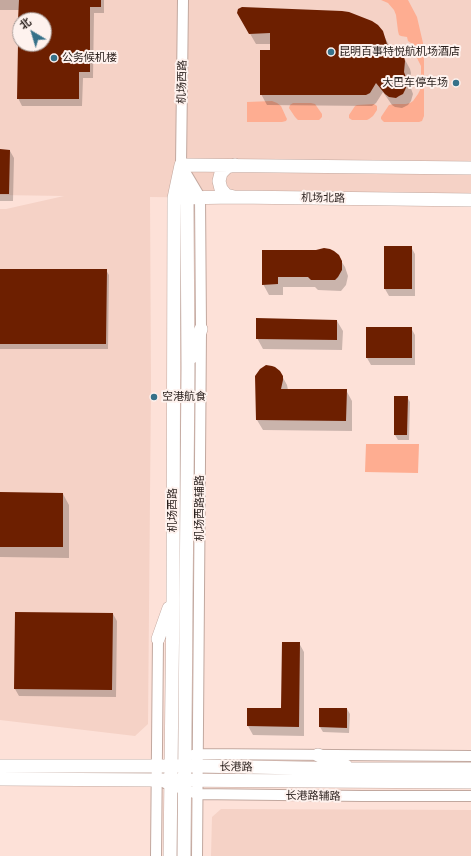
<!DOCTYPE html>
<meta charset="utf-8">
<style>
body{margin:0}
#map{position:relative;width:471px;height:856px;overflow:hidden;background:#fde1d8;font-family:"Asap Condensed","Noto Sans SC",sans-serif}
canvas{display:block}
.north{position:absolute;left:12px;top:12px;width:40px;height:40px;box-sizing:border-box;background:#fef2ee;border:1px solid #a89d9a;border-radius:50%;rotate:322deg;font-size:11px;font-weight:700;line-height:16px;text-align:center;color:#281e1b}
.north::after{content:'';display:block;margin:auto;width:14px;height:18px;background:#367189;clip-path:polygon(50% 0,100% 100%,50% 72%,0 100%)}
</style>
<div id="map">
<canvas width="471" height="856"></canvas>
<div class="north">北</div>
</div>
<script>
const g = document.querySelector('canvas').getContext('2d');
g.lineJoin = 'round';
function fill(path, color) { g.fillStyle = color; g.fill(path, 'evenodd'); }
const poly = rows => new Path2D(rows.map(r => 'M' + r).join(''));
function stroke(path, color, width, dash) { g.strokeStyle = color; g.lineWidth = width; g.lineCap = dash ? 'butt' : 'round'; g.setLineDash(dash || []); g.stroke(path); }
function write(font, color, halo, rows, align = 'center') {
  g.font = font + ' "Asap Condensed","Noto Sans SC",sans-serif'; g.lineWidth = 4; g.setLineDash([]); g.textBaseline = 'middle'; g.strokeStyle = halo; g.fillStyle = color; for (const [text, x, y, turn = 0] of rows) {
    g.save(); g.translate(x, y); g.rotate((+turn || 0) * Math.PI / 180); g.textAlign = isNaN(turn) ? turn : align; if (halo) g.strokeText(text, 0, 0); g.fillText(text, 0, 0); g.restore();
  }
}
fill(poly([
 [0,0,471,0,471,201,150,197,151,384,148,724,135,736,0,720,0,209,6,209,64,196,0,195],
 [20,20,44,20,44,44,20,44],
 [221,809,471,810,471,856,211,856,212,817]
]), '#f5d2c6');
fill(poly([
 [381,0,408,0,417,17,423,43,424,54,424,116,422,121,419,122,384,122,381,119,381,117,389,105,394,104,406,104,410,103,413,101,418,94,420,90,421,77,421,66,415,54,414,45,408,41,407,37,401,36,399,35,398,31,396,15,394,10,388,3],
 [272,101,277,103,281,106,286,117,287,119,286,121,282,122,247,122,247,102],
 [293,103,311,103,315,104,322,114,322,117,319,120,298,120,295,117,289,108,290,105],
 [374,104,377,106,377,110,373,116,369,119,367,120,352,120,349,118,349,115,355,106,357,105],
 [366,444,419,444,418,473,365,472]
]), '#fead91');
fill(poly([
 [0,0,104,0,104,13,94,13,93,78,83,78,82,106,22,106,18,98,19,10,0,10],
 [20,20,44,20,44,44,20,44],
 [238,13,382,32,390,47,404,58,410,69,411,73,409,83,413,94,411,101,408,105,402,108,395,107,392,105,383,92,376,103,372,106,267,105,261,94,271,51,271,44,256,44],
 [0,150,10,151,14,158,13,201,0,201],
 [411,247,415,254,415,296,389,296,385,289],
 [263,251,338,256,345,267,348,276,346,285,341,291,318,290,315,287,283,287,283,295,269,295,263,284],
 [0,270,106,270,109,275,108,349,0,349],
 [337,321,343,331,342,350,263,349,257,338],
 [411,328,415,335,415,365,371,365,367,358],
 [281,374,287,385,288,390,346,390,352,401,352,431,263,430,257,420],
 [395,397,407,397,410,402,409,440,398,440,395,435],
 [0,493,63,494,69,505,69,558,0,557],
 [113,614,117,621,116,697,19,696,15,689],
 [299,643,304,652,304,736,253,735,248,726,282,709],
 [347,709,350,714,349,733,323,732,320,727]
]), '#0003');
fill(poly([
 [19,0,101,0,101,7,90,7,90,72,79,72,79,99,17,99,18,44,44,44,44,20,18,20],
 [242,7,342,11,349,12,372,21,378,25,383,31,387,44,391,47,400,51,404,57,405,61,404,72,408,83,405,90,403,94,399,96,396,98,389,97,385,94,376,83,370,93,366,95,260,95,260,50,270,50,270,33,249,34,237,13,238,9],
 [0,149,10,150,9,194,0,194],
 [384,246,412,246,412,289,384,289],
 [324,248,330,249,334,251,339,255,342,261,342,270,338,277,335,280,311,280,308,277,278,277,278,284,262,285,262,250,316,250],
 [0,269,107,269,106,344,0,344],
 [256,318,337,320,337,340,256,339],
 [366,327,412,327,412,358,366,358],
 [266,365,272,366,275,367,280,371,283,376,283,380,281,389,347,389,346,421,256,420,255,376,260,369],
 [394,396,408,396,407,435,394,435],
 [0,492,63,493,63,547,0,547],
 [15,612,113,613,112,690,14,689],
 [282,642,300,642,299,727,247,726,247,708,281,708],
 [319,708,347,708,347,728,319,727]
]), '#6d1f00');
const minor = poly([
 [183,0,181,165,200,197,201,329,197,856],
 [193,755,198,754,471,756],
 [165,783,197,794,362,796,471,796],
 [156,856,158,639]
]);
const major = poly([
 [181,165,471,168],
 [182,172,187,197,188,368,184,856],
 [234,197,226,195,221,189,219,181,221,173,227,167,235,165],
 [179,198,234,197,471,200],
 [192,357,201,329],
 [158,639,169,608],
 [318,755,346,766],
 [0,766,198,766,353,769,471,769],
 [0,779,471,782],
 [170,856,173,599,174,198,181,165]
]);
stroke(minor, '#c2a89f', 12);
stroke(major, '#c2a89f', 14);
stroke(minor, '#fff', 10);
stroke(major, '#fff', 13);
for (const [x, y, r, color] of [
 [331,52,4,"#367189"],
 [54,58,4,"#367189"],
 [456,83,4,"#367189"],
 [154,397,4,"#367189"]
]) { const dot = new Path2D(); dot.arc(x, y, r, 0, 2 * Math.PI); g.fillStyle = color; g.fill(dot); stroke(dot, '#fef2ee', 1.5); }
write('11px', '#281e1b', '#fef2ee', [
 ["昆明百事特悦航机场酒店",339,52],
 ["公务候机楼",62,58],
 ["大巴车停车场",448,83,"right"],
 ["空港航食",162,397]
], 'left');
write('11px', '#281e1b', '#fef2ee', [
 ["机场西路",182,82,-89],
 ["机场北路",323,198,1],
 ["机场西路辅路",200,508,-90],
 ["机场西路",173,510,-90],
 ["长港路",236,767,1],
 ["长港路辅路",313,796,1]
]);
</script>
